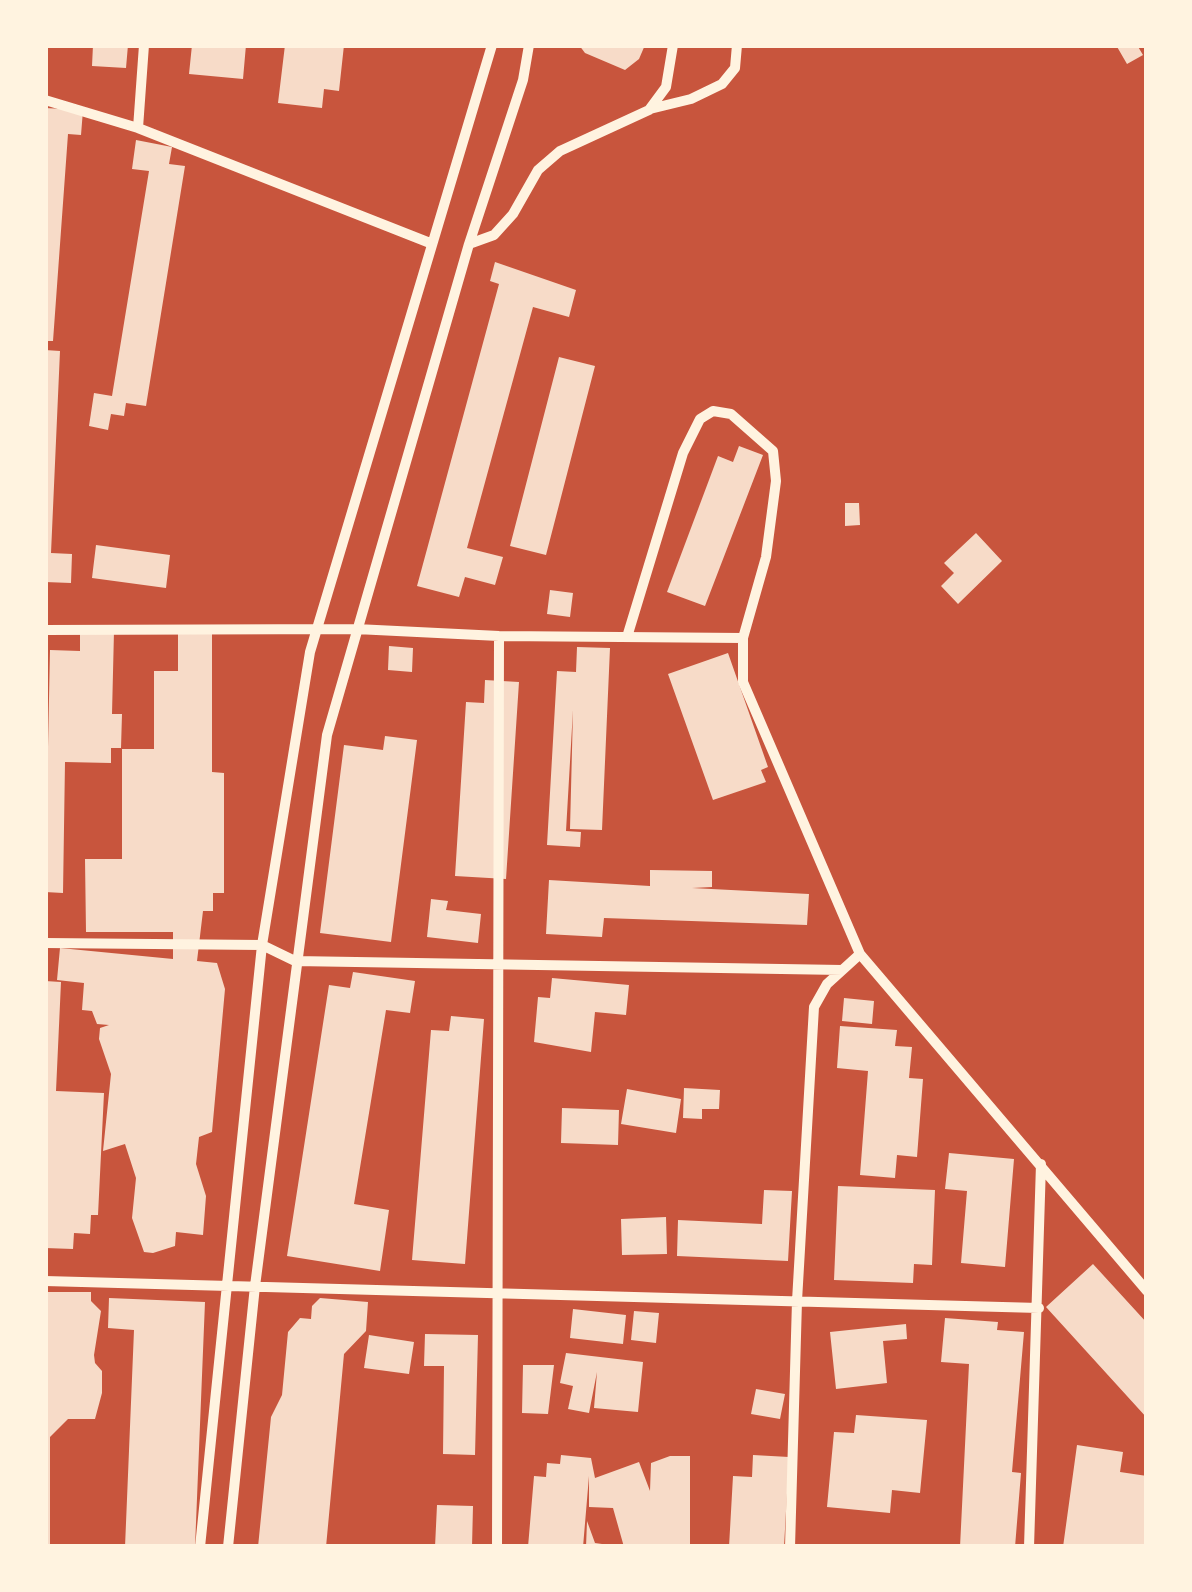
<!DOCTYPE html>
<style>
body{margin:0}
#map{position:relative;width:1192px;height:1592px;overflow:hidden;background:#c8553d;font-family:"Fira Sans Condensed",sans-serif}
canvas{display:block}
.frame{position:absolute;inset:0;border:48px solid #fff3e0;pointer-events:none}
</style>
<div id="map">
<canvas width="1192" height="1592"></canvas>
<div class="frame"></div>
</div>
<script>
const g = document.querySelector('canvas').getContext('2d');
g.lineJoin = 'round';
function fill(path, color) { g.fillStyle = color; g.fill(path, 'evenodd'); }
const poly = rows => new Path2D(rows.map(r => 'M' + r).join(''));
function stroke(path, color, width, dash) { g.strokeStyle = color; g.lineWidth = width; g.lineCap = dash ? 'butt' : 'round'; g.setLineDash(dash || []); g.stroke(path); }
fill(poly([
 [93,45,128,45,126,68,92,66],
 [192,45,246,45,243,79,189,74],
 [285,45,344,45,339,91,324,89,322,108,278,103],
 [579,45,645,45,639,59,625,70,585,53],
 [1116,45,1137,45,1143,55,1127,64],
 [45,108,83,110,81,135,68,134,53,341,45,341],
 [136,140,172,147,169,164,185,166,146,406,126,403,124,416,111,414,108,430,89,426,94,393,112,396,149,171,132,169],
 [495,262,576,290,569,317,533,307,467,548,503,557,495,585,465,577,459,597,417,586,499,284,490,281],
 [45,350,60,351,51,553,72,554,71,583,45,582],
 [559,357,595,366,546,555,510,546],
 [739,446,763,455,705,606,667,592,718,456,733,462],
 [845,503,859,503,860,525,845,526],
 [976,533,1002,561,958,604,941,586,954,573,944,563],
 [96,545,170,555,166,588,92,578],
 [550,590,573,593,570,617,547,614],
 [80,630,114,631,112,714,122,714,121,748,111,748,111,763,65,762,63,893,45,892,50,650,80,651],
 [178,633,212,633,212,772,224,773,224,893,213,893,213,911,203,911,197,961,217,963,225,989,212,1132,199,1137,196,1164,206,1196,203,1235,176,1232,175,1246,153,1253,144,1252,132,1218,136,1178,125,1144,103,1151,111,1074,99,1039,100,1028,109,1025,97,1024,92,1011,82,1010,84,983,57,980,60,948,173,959,173,932,86,932,85,859,122,859,122,749,154,749,154,671,178,671],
 [389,646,413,648,412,672,388,670],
 [577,647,610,648,602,830,570,829,573,710,566,831,581,832,580,847,547,845,557,671,576,672],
 [728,653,768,767,761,770,766,782,713,800,668,674],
 [485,680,519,682,506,879,455,876,466,702,484,703],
 [385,736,417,740,391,942,320,933,344,745,383,750],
 [650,870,712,871,712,887,692,888,809,894,807,925,604,918,602,937,546,934,549,880,650,886],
 [431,899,448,901,446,910,481,914,478,943,427,937],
 [353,972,415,981,410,1013,386,1010,354,1204,389,1210,380,1271,287,1256,329,985,350,988],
 [552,978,629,985,626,1015,595,1012,591,1052,534,1042,538,997,550,998],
 [45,981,61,982,56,1091,104,1093,98,1215,91,1215,90,1234,74,1233,73,1249,45,1248],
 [844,998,874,1001,872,1024,842,1021],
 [451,1016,484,1019,465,1264,412,1260,431,1030,449,1031],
 [840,1026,897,1030,895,1046,912,1047,909,1078,923,1079,917,1157,897,1155,895,1178,860,1175,868,1071,837,1068],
 [684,1088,720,1090,719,1109,702,1109,702,1119,683,1118],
 [627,1089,681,1099,676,1133,621,1124],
 [562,1108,619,1110,618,1145,561,1143],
 [949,1153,1014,1159,1005,1267,961,1263,967,1191,945,1189],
 [838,1186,935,1190,932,1265,914,1264,913,1283,834,1280],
 [764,1190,792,1191,788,1261,677,1256,678,1220,762,1224],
 [666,1217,667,1254,622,1255,621,1219],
 [1093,1264,1147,1323,1147,1418,1046,1307],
 [45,1292,91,1292,91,1301,101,1311,94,1355,95,1363,102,1371,102,1393,95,1419,68,1419,50,1437,50,1547,45,1547],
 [109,1298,205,1302,195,1547,125,1547,134,1330,108,1328],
 [320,1298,368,1302,366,1331,344,1354,326,1547,258,1547,271,1417,282,1395,288,1332,300,1318,311,1319,312,1306],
 [573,1309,626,1315,623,1344,570,1338],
 [634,1311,659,1313,656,1343,631,1340],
 [945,1318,998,1322,997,1330,1024,1332,1012,1472,1021,1473,1015,1547,960,1547,969,1364,941,1362],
 [906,1324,907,1339,883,1341,887,1383,836,1389,830,1332],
 [425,1334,478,1335,475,1455,443,1454,444,1366,424,1366],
 [369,1335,414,1342,409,1374,364,1368],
 [566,1353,643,1362,638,1412,594,1408,597,1372,589,1413,568,1409,573,1386,560,1383],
 [523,1365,554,1365,548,1414,522,1413],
 [756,1389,785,1394,780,1419,751,1414],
 [856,1415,927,1420,920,1493,892,1490,890,1513,827,1507,834,1432,854,1433],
 [1077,1445,1123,1452,1120,1472,1147,1476,1147,1547,1063,1547],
 [561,1455,591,1458,595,1478,639,1462,650,1491,651,1463,670,1456,690,1456,690,1547,624,1547,613,1508,589,1507,589,1476,583,1547,528,1547,534,1476,546,1477,547,1463,560,1464],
 [753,1455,789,1457,784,1547,729,1547,733,1476,752,1477],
 [437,1505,473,1506,472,1547,435,1547],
 [587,1521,595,1543,623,1547,586,1547]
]), '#f7dbc8');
stroke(poly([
 [45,100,138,128,430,243],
 [650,109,691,99,722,84,735,68,737,45],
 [138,128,144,45],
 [469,244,494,235,513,214,538,170,560,151,649,110,666,87,673,45],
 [45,630,356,629,499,636,743,638],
 [627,637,683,453,700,419,713,411,731,414,773,451,776,481,766,557,743,638,743,682,860,954,1147,1291],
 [45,943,262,945,295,961,842,970],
 [45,1281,1039,1308],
 [200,1547,262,945,310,652,492,45],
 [228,1547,255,1286,327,735,469,244,523,80,529,45],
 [497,1547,499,636],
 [790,1547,797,1301,814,1007,827,984,860,954],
 [1029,1547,1041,1164]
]), '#fff3e0', 10);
</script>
